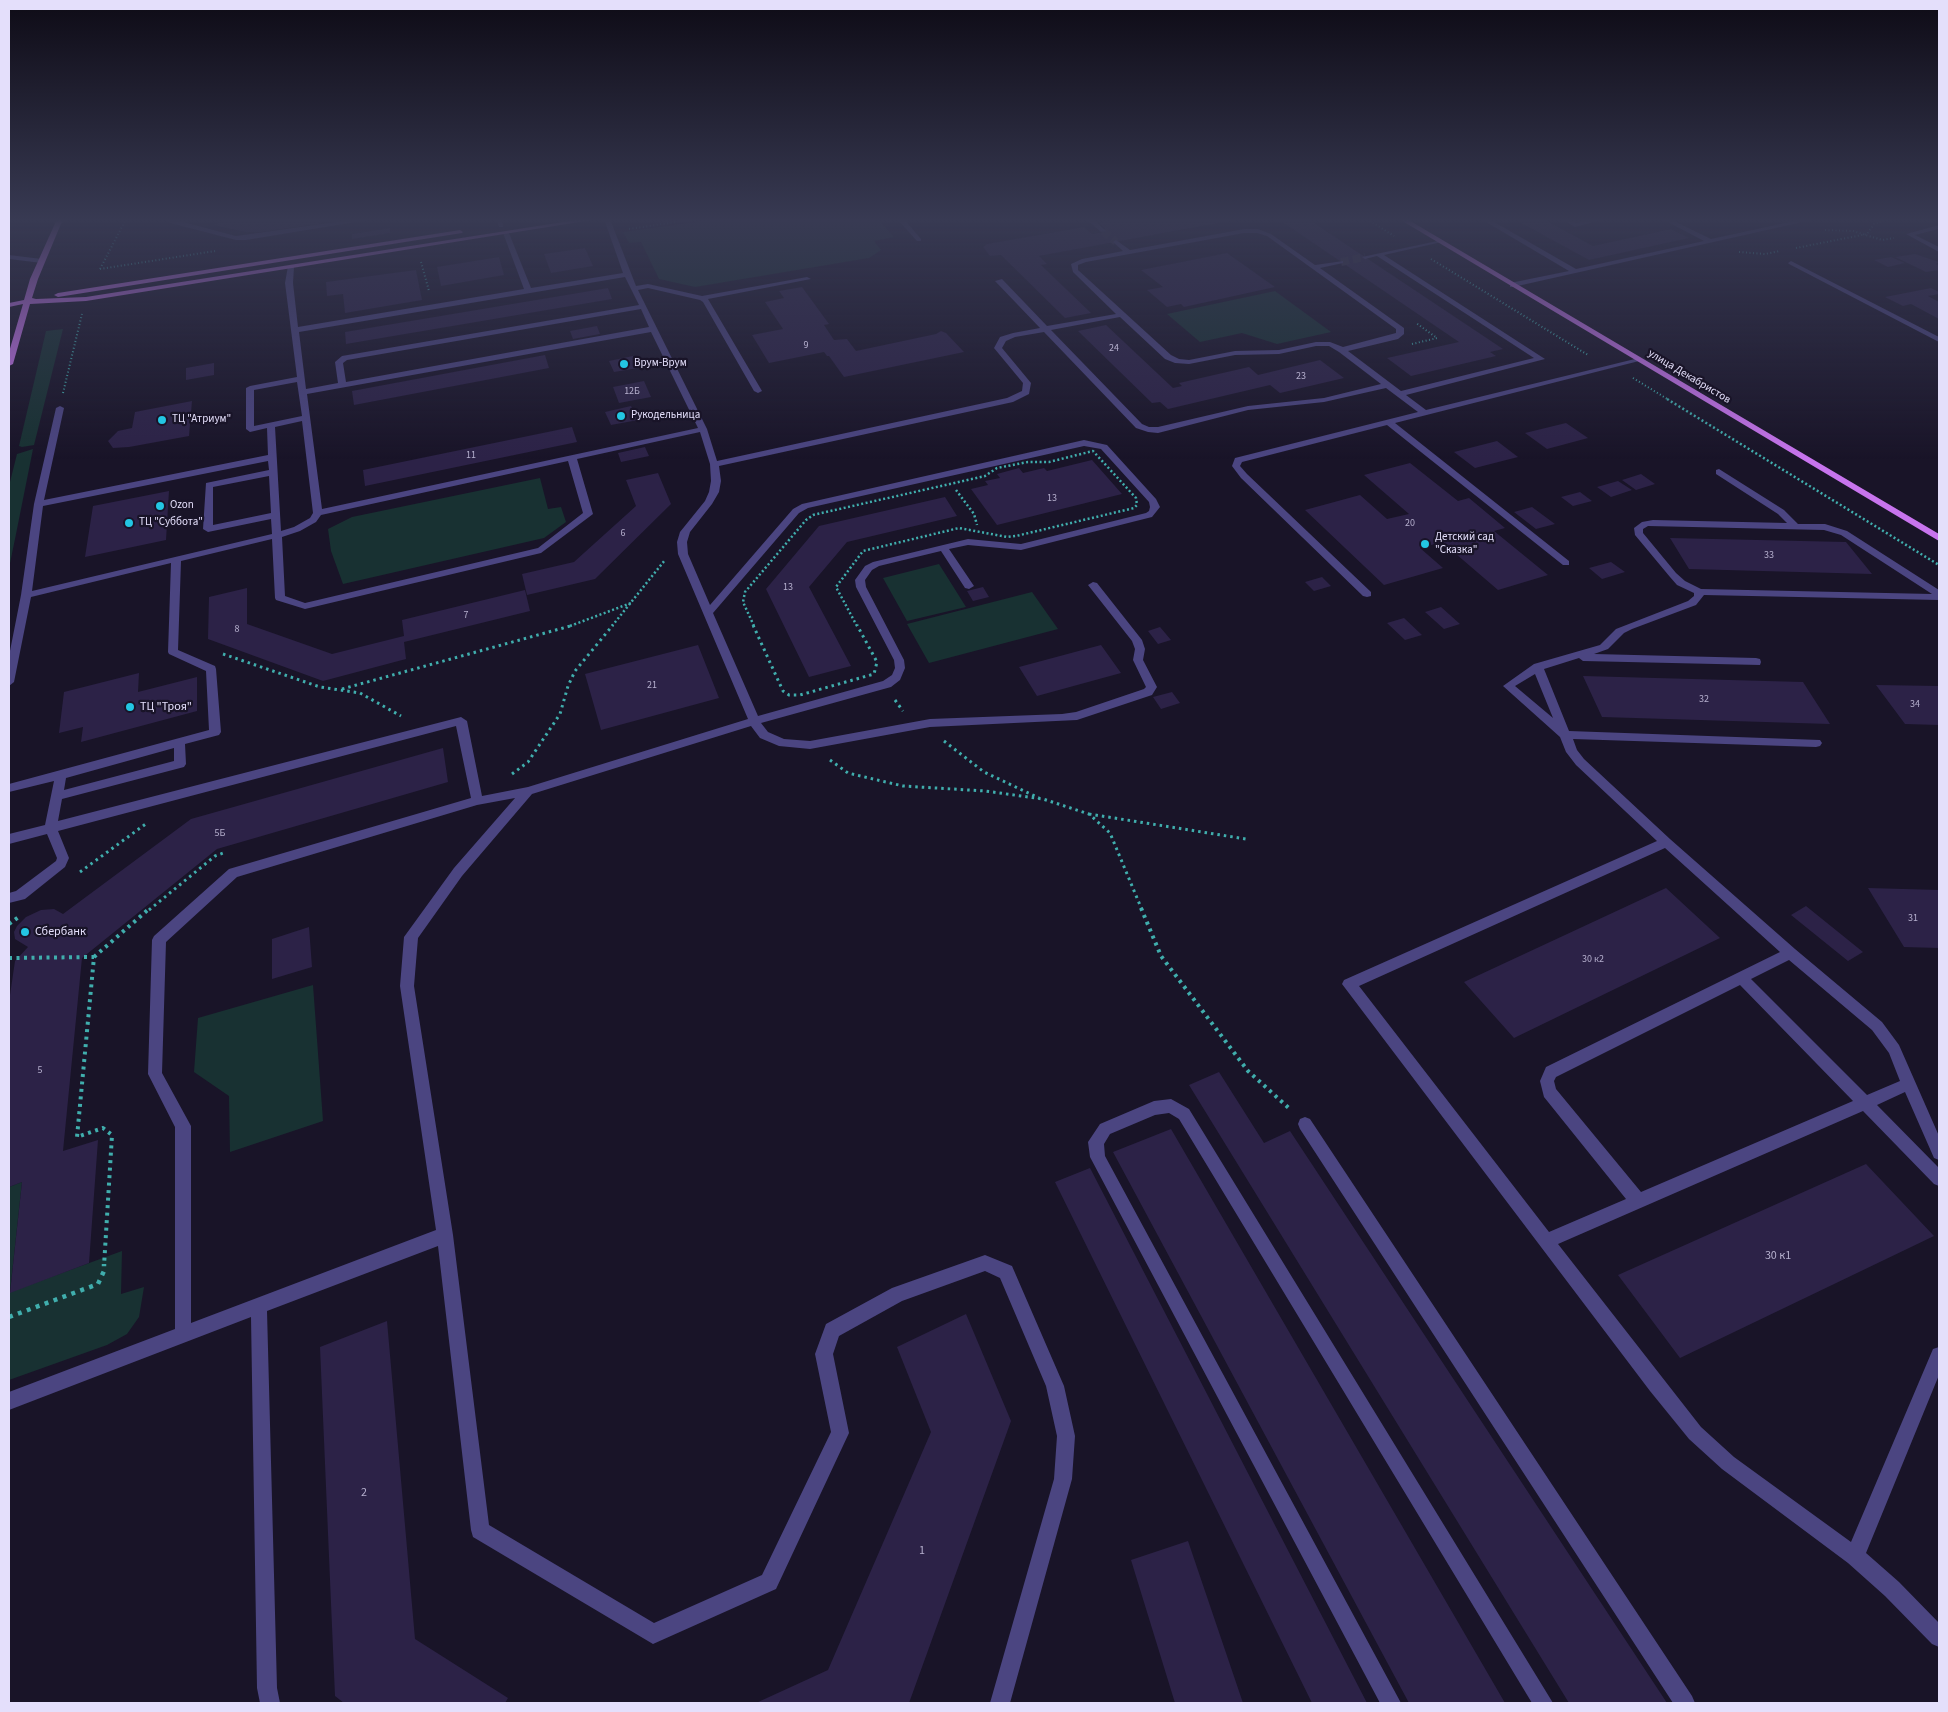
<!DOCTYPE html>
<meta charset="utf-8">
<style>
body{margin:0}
#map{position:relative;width:1948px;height:1712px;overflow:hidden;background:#191428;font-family:"Source Sans 3",sans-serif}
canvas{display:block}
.frame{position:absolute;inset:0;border:10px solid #e4dffb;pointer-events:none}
</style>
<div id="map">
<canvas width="1948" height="1712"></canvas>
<div class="frame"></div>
</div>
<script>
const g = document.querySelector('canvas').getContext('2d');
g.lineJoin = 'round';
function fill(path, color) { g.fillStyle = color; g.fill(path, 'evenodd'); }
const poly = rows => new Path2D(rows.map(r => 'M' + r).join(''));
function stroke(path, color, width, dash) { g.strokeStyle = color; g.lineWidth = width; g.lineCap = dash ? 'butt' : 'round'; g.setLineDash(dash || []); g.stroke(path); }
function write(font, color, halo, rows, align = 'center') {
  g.font = font + ' "Source Sans 3",sans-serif'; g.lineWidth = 4.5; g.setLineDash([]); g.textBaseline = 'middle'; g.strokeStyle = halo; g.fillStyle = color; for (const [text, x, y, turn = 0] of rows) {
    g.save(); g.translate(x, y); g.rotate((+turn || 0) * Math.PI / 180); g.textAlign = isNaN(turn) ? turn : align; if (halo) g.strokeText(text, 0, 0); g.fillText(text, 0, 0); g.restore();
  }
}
fill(poly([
 [718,219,878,219,894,237,874,241,881,250,869,258,695,287,659,279,641,242,629,243,623,232],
 [1275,291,1331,332,1277,344,1242,333,1200,342,1167,314],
 [63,329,34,445,22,447,19,446,46,331],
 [33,449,15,539,9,568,9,486,17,454],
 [540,478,548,509,561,507,566,522,544,538,343,584,331,551,328,529,352,517],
 [939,564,966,607,907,621,883,578],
 [1032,592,1058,629,929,663,907,624],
 [313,985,323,1121,230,1152,229,1096,194,1072,198,1018],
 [22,1182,10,1292,122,1251,121,1294,144,1287,139,1317,127,1334,107,1345,9,1380,9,1187]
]), '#183132');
fill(poly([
 [220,219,344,219,344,220,262,232,245,232,214,225,223,221],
 [1121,219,1234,220,1039,256,1047,264,1041,265,1091,313,1065,318,1001,255,990,256,983,247,987,244,1084,227,1092,234,1108,231,1099,223],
 [1272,219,1308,219,1503,349,1490,352,1496,356,1411,376,1387,358,1459,342,1281,221,1276,222],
 [1514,219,1543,219,1593,246,1671,229,1689,238,1589,260],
 [390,228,390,233,352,239,352,234],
 [585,248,593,266,551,273,544,254],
 [1227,253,1275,287,1184,307,1181,304,1167,307,1147,290,1163,287,1141,270],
 [1915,254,1939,262,1936,264,1939,265,1939,270,1926,272,1895,257],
 [499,257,504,275,441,286,437,267],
 [1891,257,1905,263,1888,267,1874,260],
 [416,270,422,300,345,313,343,294,327,296,326,282],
 [802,287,829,324,824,325,834,340,847,339,856,351,936,334,941,331,946,333,964,352,844,377,829,356,827,356,824,352,769,363,752,335,783,329,765,302,784,298,779,291],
 [608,288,612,299,346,344,345,332],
 [1931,288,1939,292,1939,294,1928,296,1939,302,1939,319,1911,304,1903,306,1885,297],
 [1106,325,1173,388,1182,386,1179,383,1249,367,1258,375,1320,360,1344,378,1280,393,1270,385,1168,409,1160,402,1152,403,1078,331],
 [597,326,600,334,573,339,570,331],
 [545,355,549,368,354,405,352,391],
 [633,356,638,368,614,372,609,361],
 [214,363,214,375,186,380,186,368],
 [644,381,651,397,619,403,613,387],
 [192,401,189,436,129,447,113,448,108,441,118,431,132,428,135,412],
 [631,406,638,420,611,425,605,412],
 [1566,423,1588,438,1547,449,1525,433],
 [572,427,577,442,365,486,363,470],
 [1497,441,1518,457,1475,468,1454,452],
 [645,447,649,456,621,462,618,453],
 [1092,460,1122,494,997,525,971,489,988,485,985,481,1000,478,997,474,1019,468,1023,473,1044,468,1047,471],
 [1410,463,1458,501,1469,498,1505,528,1494,531,1548,575,1498,590,1442,542,1420,548,1443,568,1384,585,1305,510,1360,495,1387,519,1409,514,1364,475],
 [658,473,671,504,595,579,527,595,522,574,574,562,636,506,626,480],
 [1641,474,1655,484,1636,490,1622,480],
 [1618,481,1632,490,1611,497,1597,487],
 [169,491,166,540,85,557,93,506],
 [1580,492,1592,501,1573,506,1561,497],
 [945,497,957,516,847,542,809,587,851,666,809,677,766,589,819,526],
 [1532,507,1555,524,1536,529,1514,512],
 [1670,538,1846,542,1872,574,1689,569],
 [1611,562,1625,572,1602,579,1589,568],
 [1322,577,1331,586,1314,591,1305,582],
 [983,587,989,597,973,601,967,591],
 [247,588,247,624,332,654,404,636,402,620,525,590,530,611,404,642,406,659,323,681,208,639,209,597],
 [1441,607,1460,624,1444,629,1425,612],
 [1404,618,1422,635,1405,640,1387,623],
 [1160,627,1171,640,1158,644,1148,631],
 [698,645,719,698,601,730,585,674],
 [1101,645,1121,673,1037,696,1019,667],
 [139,673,138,692,197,677,197,711,81,742,83,727,59,733,64,692],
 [1583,676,1803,682,1830,724,1602,717],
 [1876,685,1939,686,1939,725,1905,724],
 [1172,692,1180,703,1161,709,1153,697],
 [443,748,448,782,217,849,82,958,63,1151,98,1140,89,1263,10,1293,22,1182,9,1187,9,1002,15,961,28,947,15,939,14,932,17,926,26,917,41,910,54,909,63,914,191,819],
 [1666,888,1720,938,1514,1038,1464,982],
 [1868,888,1939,890,1939,948,1904,947],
 [1806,906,1863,952,1848,961,1791,915],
 [309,927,312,967,272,979,272,939],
 [1219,1072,1264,1143,1290,1131,1667,1703,1569,1703,1189,1085],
 [1171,1129,1505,1703,1409,1703,1113,1152],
 [1866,1164,1934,1236,1680,1358,1618,1275],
 [1090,1168,1367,1703,1312,1703,1055,1182],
 [966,1314,1011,1421,909,1703,756,1703,828,1670,931,1432,897,1347],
 [387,1321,415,1639,508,1698,505,1703,344,1703,335,1696,320,1347],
 [1188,1541,1243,1703,1175,1703,1131,1560]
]), '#2c2247');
stroke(poly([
 [1103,231,1116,242],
 [1341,262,1365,257]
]), '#373248', 8, [8, 4]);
stroke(poly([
 [1367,219,1394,236],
 [1880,222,1893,219],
 [629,229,689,220,710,219],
 [1825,230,1853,231,1882,240,1894,238],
 [1796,248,1867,234,1874,224,1880,222,1874,219],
 [1739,252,1765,254,1780,251],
 [1431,259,1588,355],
 [421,262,429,291],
 [100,269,215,251],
 [100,269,126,219],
 [1412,344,1437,338,1416,323],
 [1633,378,1669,400],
 [63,393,82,314]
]), '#40aead', 2, [1, 2.5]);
stroke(poly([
 [1667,399,1939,565],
 [956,490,974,514,977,525],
 [570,626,631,603],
 [612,626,665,560],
 [754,626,743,602,745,592,806,520,813,515,985,476,997,468,1028,462,1049,462,1093,451,1136,498,1137,505,1134,508,1016,536,1007,537,959,528,863,551,836,587,857,626]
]), '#40aead', 2.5, [2, 2.5]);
stroke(poly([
 [753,625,783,691,789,695,800,695,874,674,877,662,857,625],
 [223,654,320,687,360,693,401,716],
 [342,689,574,625],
 [895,700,903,711],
 [944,741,984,772,1039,798],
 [830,760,848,773,903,786,985,791,1043,799,1089,814,1110,833,1142,910],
 [512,774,528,762,560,714,568,686,575,671,613,625],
 [1089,814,1246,839],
 [80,872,147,823],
 [149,910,215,856,226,852]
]), '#40aead', 3, [2.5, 4]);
stroke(poly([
 [1141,908,1161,956,1248,1071,1291,1110],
 [9,924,20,916],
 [94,957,150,908],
 [9,958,94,957,77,1137,103,1128,112,1135,104,1266]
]), '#40aead', 4, [3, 4.5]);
stroke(poly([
 [9,1317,98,1284,104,1271,104,1264]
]), '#40aead', 4.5, [4, 5.5]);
fill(poly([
 [50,219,58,221,68,219,58,226,50,219],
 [164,219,172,219,236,236,357,219,374,219,246,240,236,240,170,223,164,219],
 [496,219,502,219,503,227,499,227,496,219],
 [604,219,610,219,636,286,648,284,702,296,807,277,811,279,708,299,762,391,758,393,754,391,703,302,700,300,648,288,638,290,707,429,717,461,1007,398,1022,391,1023,383,994,348,1000,337,1013,333,1040,328,995,281,1002,279,1047,326,1116,314,1073,272,1071,264,1082,259,1123,251,1113,242,1116,240,1130,250,1244,229,1258,229,1271,234,1315,265,1343,261,1343,263,1320,268,1404,328,1404,334,1398,339,1348,351,1401,391,1534,358,1377,256,1365,259,1362,257,1442,240,1442,242,1384,255,1545,359,1406,395,1426,410,1639,358,1643,360,1395,423,1569,561,1569,565,1563,565,1387,425,1242,462,1240,466,1247,474,1371,592,1371,596,1367,597,1363,596,1241,478,1232,466,1235,458,1418,412,1386,388,1324,402,1248,410,1158,433,1148,432,1136,428,1044,332,1015,337,1006,341,1002,348,1031,383,1029,394,1013,402,719,466,721,481,719,492,712,504,690,532,687,542,688,554,710,605,793,509,802,504,1084,440,1107,445,1156,499,1160,507,1152,517,1021,550,968,545,949,549,974,586,969,589,965,588,941,551,879,566,872,570,865,580,866,587,904,660,905,668,900,680,891,687,761,723,768,732,784,739,810,741,930,719,1062,714,1076,712,1144,689,1146,687,1133,660,1135,649,1132,641,1088,585,1093,582,1097,583,1142,640,1145,649,1143,660,1157,687,1152,695,1077,720,930,727,810,749,779,746,760,738,751,726,532,794,462,876,418,938,414,986,453,1235,489,1525,654,1623,762,1575,831,1432,815,1354,826,1324,892,1288,985,1255,1012,1266,1064,1386,1075,1436,1072,1479,1010,1703,990,1703,1054,1479,1057,1436,1046,1386,1000,1278,985,1271,902,1301,839,1336,833,1354,849,1433,776,1589,653,1644,473,1537,471,1530,438,1246,267,1311,277,1688,280,1703,260,1703,257,1688,251,1317,9,1410,9,1392,175,1329,175,1127,148,1074,152,940,154,936,229,869,471,798,456,726,58,831,69,858,65,867,25,899,9,903,9,893,16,891,56,861,57,858,47,834,9,844,9,834,45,825,54,781,9,792,9,784,209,730,206,671,169,654,168,652,171,563,31,597,14,682,9,686,9,656,21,595,34,504,56,408,60,406,64,408,44,500,268,455,267,428,250,432,246,429,246,388,250,386,297,377,285,283,288,266,294,267,293,283,298,327,524,289,503,233,506,231,509,233,531,288,623,273,604,219],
 [1244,233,1257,233,1267,236,1396,329,1396,333,1343,347,1330,342,1316,342,1279,350,1235,351,1189,360,1179,359,1171,355,1078,270,1078,265,1086,262,1244,233],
 [625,277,639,305,342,356,335,362,338,383,306,389,299,332,625,277],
 [641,309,649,327,346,382,343,363,347,360,641,309],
 [1120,317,1165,359,1175,363,1189,364,1235,355,1279,354,1316,346,1329,346,1339,352,1381,384,1324,398,1248,406,1158,427,1149,427,1142,424,1051,330,1120,317],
 [651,332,698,428,322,509,307,394,651,332],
 [297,382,302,416,254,426,254,390,297,382],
 [302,421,313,513,310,518,294,527,281,531,275,427,302,421],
 [700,432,710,464,711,481,709,492,705,501,680,532,677,542,678,554,748,719,528,787,482,796,467,721,461,717,58,821,62,799,184,767,186,764,185,744,219,735,221,732,216,669,215,666,178,650,181,561,272,539,275,598,276,600,305,609,541,553,593,514,577,459,700,432],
 [1084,446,1101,449,1149,502,1150,507,1149,511,1146,513,1021,544,968,539,873,562,865,566,855,580,856,587,894,660,895,668,892,675,883,681,758,716,713,613,799,513,808,508,1084,446],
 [268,461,269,470,206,483,203,529,208,532,271,519,272,534,32,591,43,506,268,461],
 [568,461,583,513,538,548,305,603,285,596,282,537,300,531,316,522,321,515,568,461],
 [269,476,271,513,213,525,213,487,269,476],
 [174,748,174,761,64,790,66,778,174,748],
 [515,798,454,868,404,937,400,986,436,1230,191,1323,191,1126,162,1073,166,942,237,877,477,805,515,798],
 [897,219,904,219,921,239,921,241,917,241,897,219],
 [1086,219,1093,219,1106,231,1101,232,1086,219],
 [1481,219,1489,219,1576,269,1704,241,1662,219,1670,219,1711,239,1803,219,1816,219,1513,287,1510,287,1510,283,1569,271,1481,219],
 [1562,219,1570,219,1576,223,1592,219,1605,219,1575,227,1562,219],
 [1939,225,1939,229,1915,235,1939,247,1939,252,1906,234,1939,225],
 [9,255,42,259,45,261,42,263,9,259,9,255],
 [1791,261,1939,337,1939,342,1789,264,1788,263,1791,261],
 [1719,469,1784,510,1798,524,1825,524,1847,531,1939,590,1939,600,1704,595,1696,605,1632,629,1624,633,1608,649,1594,654,1756,658,1760,659,1761,662,1760,665,1583,661,1579,658,1544,669,1569,731,1820,740,1822,743,1820,746,1816,747,1573,739,1577,750,1584,759,1670,839,1795,949,1882,1022,1899,1045,1939,1136,1939,1160,1934,1158,1905,1092,1877,1105,1939,1168,1939,1186,1934,1184,1863,1111,1558,1244,1701,1427,1734,1457,1851,1542,1933,1349,1939,1347,1939,1375,1866,1553,1899,1582,1939,1623,1939,1647,1932,1644,1885,1596,1848,1563,1722,1469,1689,1439,1650,1391,1342,984,1344,980,1657,841,1576,765,1566,752,1560,737,1503,686,1534,664,1600,645,1616,629,1688,601,1694,596,1694,593,1677,585,1670,577,1635,535,1634,528,1642,522,1653,520,1787,523,1778,514,1716,474,1716,470,1719,469],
 [1648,526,1824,530,1841,535,1932,594,1701,589,1685,581,1676,573,1643,533,1643,529,1648,526],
 [1535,674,1553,718,1515,686,1535,674],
 [1665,848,1780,952,1546,1067,1540,1081,1544,1097,1626,1199,1549,1232,1359,986,1665,848],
 [1789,960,1872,1030,1889,1053,1900,1081,1867,1095,1751,979,1789,960],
 [1740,985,1853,1101,1641,1192,1556,1089,1554,1081,1556,1077,1740,985],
 [1171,1099,1189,1109,1553,1703,1532,1703,1179,1119,1169,1113,1155,1115,1110,1134,1104,1144,1105,1156,1401,1703,1380,1703,1090,1157,1088,1142,1100,1124,1154,1101,1171,1099],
 [1305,1117,1310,1119,1692,1696,1695,1703,1673,1703,1300,1129,1298,1124,1300,1119,1305,1117]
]), '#4b4581');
fill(poly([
 [57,219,63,219,38,279,32,298,36,299,86,297,582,219,598,219,86,301,30,304,13,364,9,366,9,352,23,304,9,307,9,303,24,300,30,279,57,219],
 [1399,219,1407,219,1939,534,1939,541,1399,219],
 [460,230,463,232,462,233,58,297,54,295,58,293,460,230]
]), '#c774ed');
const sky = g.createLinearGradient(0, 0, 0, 459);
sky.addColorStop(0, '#0e0b16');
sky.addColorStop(0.48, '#383a53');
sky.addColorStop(1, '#383a5300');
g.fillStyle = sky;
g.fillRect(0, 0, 1948, 459);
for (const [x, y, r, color] of [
 [624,364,5,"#23c6e3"],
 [621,416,5,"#23c6e3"],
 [162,420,5,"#23c6e3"],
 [160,506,5,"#23c6e3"],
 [129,523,5,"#23c6e3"],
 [1425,544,5,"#23c6e3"],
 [130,707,5,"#23c6e3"],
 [25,932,5,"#23c6e3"]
]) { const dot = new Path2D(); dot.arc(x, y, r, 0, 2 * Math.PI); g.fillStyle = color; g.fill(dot); stroke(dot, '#191428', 2); }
write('10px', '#b6b0ce', null, [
 ["9",806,346],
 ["24",1114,349],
 ["23",1301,377],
 ["12Б",632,392],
 ["11",471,456],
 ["13",1052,499],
 ["20",1410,524],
 ["6",623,534],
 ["33",1769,556],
 ["13",788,588],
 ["7",466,616],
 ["8",237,630],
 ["21",652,686],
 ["32",1704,700],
 ["34",1915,705],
 ["5Б",220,834],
 ["31",1913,919],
 ["30 к2",1593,960],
 ["5",40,1071]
]);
write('11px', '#e4dffb', '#191428', [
 ["Врум-Врум",634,364],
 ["Рукодельница",631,416],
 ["ТЦ \"Атриум\"",172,420],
 ["Ozon",170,506],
 ["ТЦ \"Суббота\"",139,523],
 ["Детский сад",1435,538],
 ["\"Сказка\"",1435,551]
], 'left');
write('11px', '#e4dffb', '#191428', [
 ["улица Декабристов",1689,377,31]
]);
write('12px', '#e4dffb', '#191428', [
 ["ТЦ \"Троя\"",140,707],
 ["Сбербанк",35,932]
], 'left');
write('12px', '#b6b0ce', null, [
 ["30 к1",1778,1256],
 ["2",364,1493],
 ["1",922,1551]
]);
</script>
